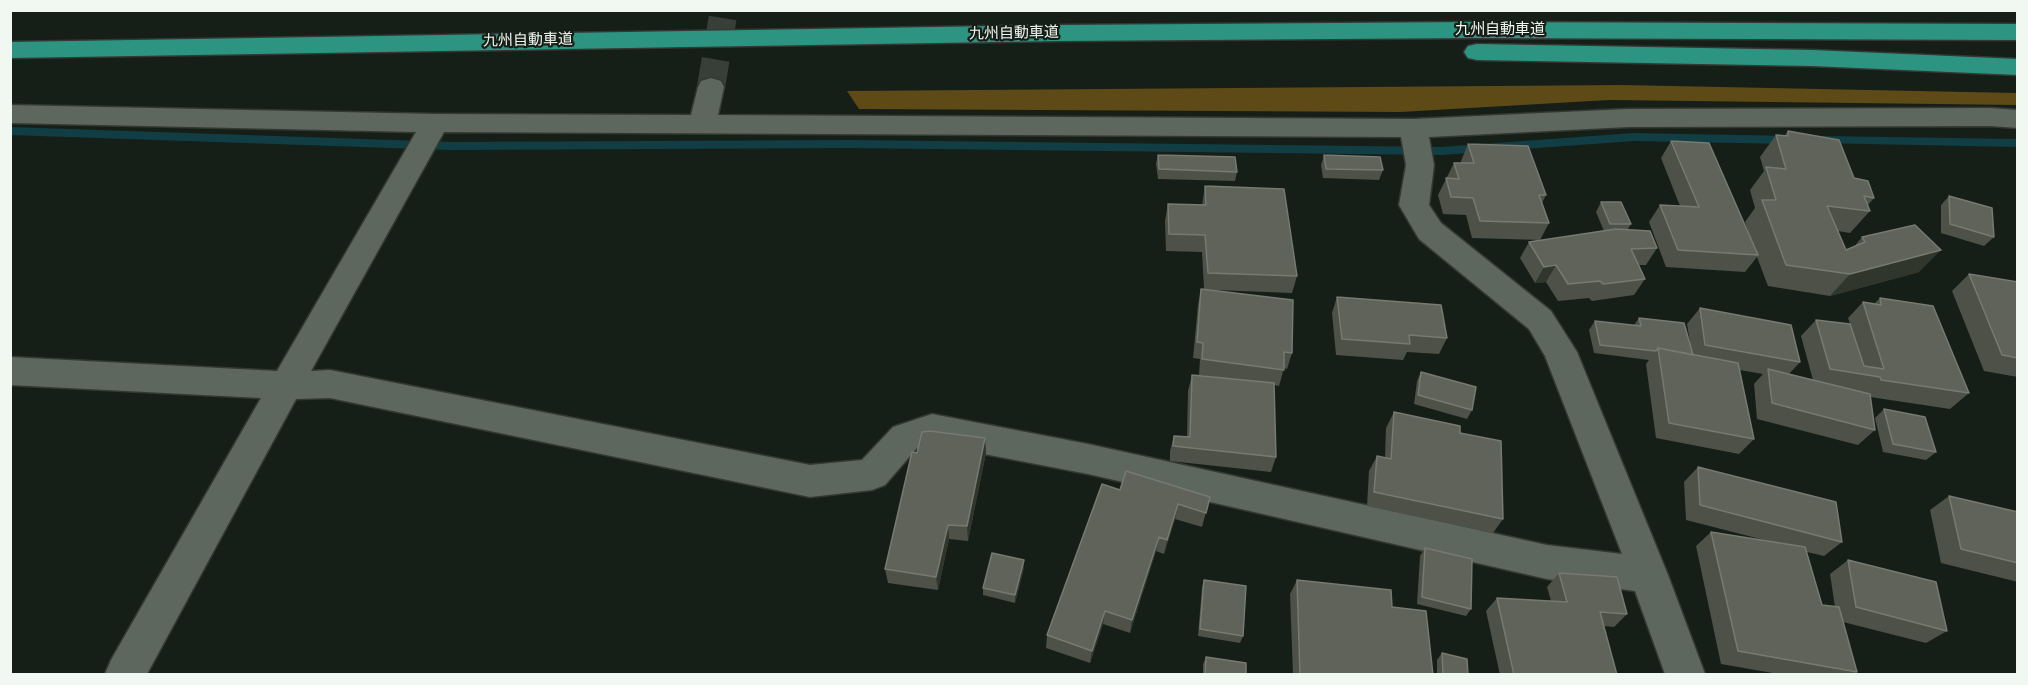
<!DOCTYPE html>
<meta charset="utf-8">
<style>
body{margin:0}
#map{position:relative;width:2028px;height:685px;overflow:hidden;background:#161f17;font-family:"Nunito Sans",sans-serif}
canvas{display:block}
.frame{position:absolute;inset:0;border:12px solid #f1f7f1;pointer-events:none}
</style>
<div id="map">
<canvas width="2028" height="685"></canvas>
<div class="frame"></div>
</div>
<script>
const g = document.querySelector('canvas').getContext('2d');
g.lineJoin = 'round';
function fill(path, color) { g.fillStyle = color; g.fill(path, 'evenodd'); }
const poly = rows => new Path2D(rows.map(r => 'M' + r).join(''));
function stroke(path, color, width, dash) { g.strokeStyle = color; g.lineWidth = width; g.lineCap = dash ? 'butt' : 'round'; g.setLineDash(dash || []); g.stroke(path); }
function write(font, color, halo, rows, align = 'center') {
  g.font = font + ' "Nunito Sans","Noto Sans JP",sans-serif'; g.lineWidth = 4.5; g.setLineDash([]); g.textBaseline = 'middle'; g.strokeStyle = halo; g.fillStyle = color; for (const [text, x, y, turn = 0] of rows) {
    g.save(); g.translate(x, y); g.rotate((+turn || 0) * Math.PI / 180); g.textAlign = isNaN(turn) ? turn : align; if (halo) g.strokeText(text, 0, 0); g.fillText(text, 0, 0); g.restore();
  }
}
fill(poly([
 [1622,85,2017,93,2017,105,1609,100,1400,112,859,109,847,91]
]), '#5e4a16');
fill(poly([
 [10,127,451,142,850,140,1441,147,1634,133,1790,136,1796,140,1790,144,1634,141,1441,155,850,148,451,150,10,135,10,127],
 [1821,136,2018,139,2018,147,1817,143,1815,140,1821,136]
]), '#113e45');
stroke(poly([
 [711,87,724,10]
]), '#373f38', 28, [28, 14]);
const street = poly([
 [711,78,721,81,724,87,718,115,1413,119,1628,109,1990,108,2018,110,2018,128,1990,126,1628,127,1429,137,1434,165,1429,205,1441,223,1551,311,1577,352,1668,575,1705,674,1665,674,1635,591,1547,579,1088,474,932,444,917,448,885,485,872,490,810,497,330,398,296,399,147,674,105,674,111,660,261,398,10,385,10,357,277,371,416,132,10,123,10,105,435,114,691,115,698,87,701,81,711,78],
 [444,132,1401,137,1406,165,1399,205,1419,239,1529,329,1545,356,1622,554,1547,545,1088,444,932,414,893,427,862,460,810,465,330,370,311,371,444,132]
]);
const highway = poly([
 [1473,22,2018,24,2018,40,1473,38,1059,41,10,58,10,42,1059,25,1473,22],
 [1477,44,1812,50,2018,59,2018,75,1812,66,1477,60,1468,58,1464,52,1468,46,1477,44]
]);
stroke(street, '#333833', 3);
stroke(highway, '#333833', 3);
fill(street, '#5d675e');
fill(highway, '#2d9482');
fill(poly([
 [1788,131,1854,178,1874,198,1868,205,1870,211,1850,233,1838,231,1846,250,1854,247,1862,237,1919,272,1830,296,1768,286,1757,257,1745,272,1666,267,1649,222,1660,205,1680,206,1661,158,1671,141,1750,237,1745,222,1755,208,1750,190,1764,171,1760,157,1776,135,1784,136],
 [1468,144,1546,195,1542,203,1549,223,1540,240,1472,238,1466,215,1443,214,1438,195,1454,163,1461,163,1461,161],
 [1158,155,1237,172,1235,181,1158,179,1156,164],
 [1324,155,1383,170,1379,180,1323,178,1321,165],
 [1205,186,1297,276,1292,293,1214,290,1292,353,1287,369,1284,368,1279,386,1274,385,1276,457,1271,472,1170,461,1170,451,1174,436,1187,437,1188,391,1192,375,1231,379,1199,375,1200,359,1193,358,1198,305,1201,289,1204,289,1202,252,1166,251,1165,221,1168,204,1202,205],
 [1949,196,1994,237,1984,246,1941,233,1941,205],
 [1601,202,1631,224,1628,229,1657,248,1646,265,1639,265,1645,279,1634,295,1592,301,1589,298,1558,301,1546,282,1535,283,1520,258,1529,242,1604,231,1596,212],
 [1969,274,2017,282,2018,377,1984,371,1952,291],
 [1337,297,1447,338,1439,354,1407,352,1403,360,1336,355,1332,313],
 [1880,298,1969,393,1950,409,1870,397,1875,430,1858,445,1757,419,1754,384,1763,374,1740,370,1754,439,1739,454,1656,438,1646,364,1649,360,1594,353,1589,330,1595,321,1634,325,1639,318,1690,342,1687,324,1700,308,1800,362,1789,374,1813,380,1801,336,1816,320,1850,324,1848,318,1863,302,1874,304],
 [1421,372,1472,410,1467,419,1414,404,1417,381],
 [1884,409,1936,452,1926,460,1883,452,1875,418],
 [1394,412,1460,433,1503,519,1493,533,1367,506,1369,471,1377,456,1385,458,1386,428],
 [985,438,986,453,968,541,949,539,938,590,888,583,885,569,917,453],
 [1698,467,1842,542,1824,556,1807,552,1822,605,1835,607,1830,574,1848,560,1947,631,1926,643,1843,622,1857,672,1853,675,1784,675,1721,664,1696,546,1711,532,1768,541,1686,520,1684,482],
 [1120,490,1210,497,1202,527,1175,519,1164,554,1156,551,1130,633,1103,624,1090,663,1046,648,1047,635],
 [1949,496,2018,512,2018,582,1941,563,1930,510],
 [1425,548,1471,609,1466,616,1417,604,1420,556],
 [1024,560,1024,568,1015,603,983,595,983,588],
 [1559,573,1627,614,1614,627,1604,626,1617,675,1500,675,1486,611,1497,598,1551,601,1547,587],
 [1204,580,1243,636,1240,643,1198,636,1202,587],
 [1297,580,1392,607,1433,675,1293,675,1290,594],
 [1442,653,1468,675,1437,675,1437,660],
 [1206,657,1246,675,1203,675,1203,664]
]), '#4e5147');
fill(poly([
 [1941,250,1919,272,1830,296,1850,274],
 [1556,265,1546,282,1535,283,1544,267],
 [985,438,986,453,968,541,967,526],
 [1178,504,1175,519,1164,554,1167,540],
 [948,525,949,539,938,590,936,577],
 [1159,537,1156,551,1130,633,1132,620],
 [1024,560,1024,568,1015,603,1015,595],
 [1105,611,1103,624,1090,663,1092,651]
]), '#30362c');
const building = poly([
 [1788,131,1839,140,1854,178,1868,181,1874,198,1864,196,1870,211,1827,206,1846,250,1865,242,1862,237,1915,225,1941,250,1850,274,1786,265,1762,200,1776,200,1766,167,1786,169,1776,135,1788,136,1788,131],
 [1671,141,1709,143,1758,255,1678,250,1660,205,1699,207,1671,141],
 [1468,144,1528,146,1546,195,1539,195,1549,223,1480,221,1473,198,1451,197,1446,178,1459,179,1454,163,1474,163,1468,144],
 [1158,155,1235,157,1237,172,1159,169,1158,155],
 [1324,155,1380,157,1383,170,1326,169,1324,155],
 [1205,186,1284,189,1297,276,1208,273,1205,235,1169,234,1168,204,1206,205,1205,186],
 [1949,196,1992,208,1994,237,1950,224,1949,196],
 [1601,202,1621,202,1631,224,1610,224,1601,202],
 [1616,229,1650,231,1657,248,1631,249,1645,279,1603,284,1600,281,1568,284,1556,265,1544,267,1529,242,1616,229],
 [1969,274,2018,282,2018,358,2002,355,1969,274],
 [1201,289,1293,300,1292,353,1284,352,1284,370,1202,359,1203,343,1197,342,1201,289],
 [1337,297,1441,305,1447,338,1409,335,1410,344,1342,339,1337,297],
 [1880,298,1933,306,1969,393,1881,380,1880,377,1830,369,1816,320,1850,324,1864,366,1884,369,1863,302,1881,305,1880,298],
 [1700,308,1791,325,1800,362,1705,345,1700,308],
 [1639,318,1684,323,1693,355,1658,348,1656,351,1600,345,1595,321,1641,326,1639,318],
 [1658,348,1738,363,1754,439,1669,423,1658,348],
 [1768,369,1870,394,1875,430,1772,403,1768,369],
 [1421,372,1476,387,1472,410,1418,395,1421,372],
 [1192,375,1274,383,1276,457,1173,446,1174,436,1190,437,1192,375],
 [1884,409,1925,417,1936,452,1893,444,1884,409],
 [1394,412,1460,426,1460,433,1501,441,1503,519,1374,492,1377,456,1391,459,1394,412],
 [930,431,985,438,967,526,948,525,936,577,885,569,912,452,917,453,922,432,930,431],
 [1698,467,1836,502,1842,542,1700,505,1698,467],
 [1126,471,1210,497,1206,513,1178,504,1167,540,1159,537,1132,620,1105,611,1092,651,1047,635,1102,484,1120,490,1126,471],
 [1949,496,2018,512,2018,563,1961,549,1949,496],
 [1711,532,1805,547,1822,605,1839,607,1857,672,1738,651,1711,532],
 [1425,548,1472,559,1471,609,1422,597,1425,548],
 [992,553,1024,560,1015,595,983,588,992,553],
 [1848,560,1936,582,1947,631,1856,607,1848,560],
 [1559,573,1617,577,1627,614,1600,612,1617,675,1514,675,1497,598,1567,602,1559,573],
 [1204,580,1246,586,1243,636,1200,629,1204,580],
 [1297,580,1391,590,1392,607,1426,611,1433,675,1300,675,1297,580],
 [1442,653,1467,659,1468,675,1443,675,1442,653],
 [1206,657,1246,663,1246,675,1205,675,1206,657]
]);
fill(building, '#606359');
stroke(building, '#767a71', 1.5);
write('15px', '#f1f7f1', '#161f17', [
 ["九州自動車道",1500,30],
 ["九州自動車道",1014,34,-1],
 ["九州自動車道",528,41,-1]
]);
</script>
